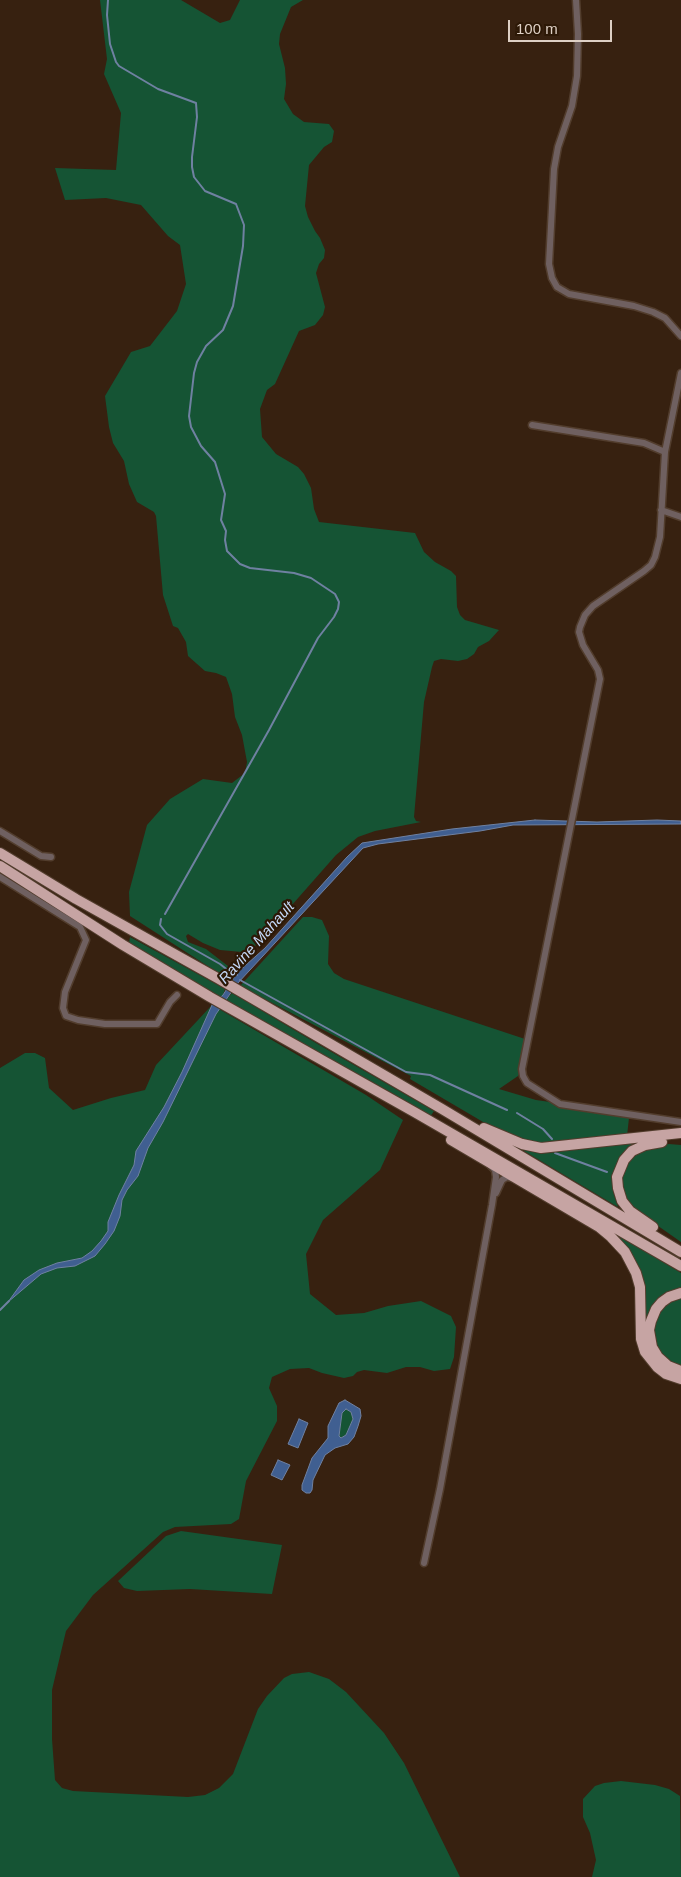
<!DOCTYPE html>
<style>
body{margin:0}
#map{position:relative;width:681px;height:1877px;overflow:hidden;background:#372110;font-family:Helvetica,sans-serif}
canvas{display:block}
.scale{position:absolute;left:508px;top:20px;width:104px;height:22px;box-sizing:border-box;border:2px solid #ded0c5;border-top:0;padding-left:6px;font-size:15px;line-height:18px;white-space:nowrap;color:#ded0c5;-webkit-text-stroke:4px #2c1806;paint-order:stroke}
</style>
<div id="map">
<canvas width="681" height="1877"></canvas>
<div class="scale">100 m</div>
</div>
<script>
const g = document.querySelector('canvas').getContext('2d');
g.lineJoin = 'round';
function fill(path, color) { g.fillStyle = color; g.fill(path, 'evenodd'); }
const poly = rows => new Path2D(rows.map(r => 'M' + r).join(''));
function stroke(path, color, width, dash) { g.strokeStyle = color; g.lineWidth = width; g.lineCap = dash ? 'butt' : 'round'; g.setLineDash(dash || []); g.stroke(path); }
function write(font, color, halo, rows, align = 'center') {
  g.font = font + ' Helvetica,sans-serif'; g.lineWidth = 4.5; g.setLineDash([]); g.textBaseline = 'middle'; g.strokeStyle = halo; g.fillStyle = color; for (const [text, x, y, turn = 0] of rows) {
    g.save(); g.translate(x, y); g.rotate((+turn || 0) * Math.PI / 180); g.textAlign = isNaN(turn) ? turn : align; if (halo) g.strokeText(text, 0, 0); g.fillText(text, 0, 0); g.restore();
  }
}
fill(poly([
 [100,0,181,0,220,23,230,20,240,0,303,0,291,7,280,34,279,44,285,68,286,84,284,99,293,114,304,122,329,124,334,131,332,142,324,147,309,165,305,206,308,217,315,231,320,238,325,250,324,258,319,264,316,273,325,307,323,315,315,325,299,331,275,384,267,390,260,409,262,437,276,454,298,467,304,474,311,488,314,509,319,522,415,533,424,552,435,562,451,571,456,576,457,607,460,615,465,620,499,630,489,641,478,647,474,654,467,659,458,661,441,659,434,661,432,667,424,702,414,817,416,821,421,822,375,831,358,837,336,855,262,939,252,949,242,952,220,950,203,943,188,934,186,936,188,942,206,949,237,973,231,981,130,916,129,892,147,825,170,799,203,779,232,783,245,773,247,762,242,735,235,717,232,694,226,677,216,673,205,671,188,656,186,642,178,628,173,626,163,595,156,516,154,512,137,502,129,484,124,461,113,443,109,427,105,396,131,352,150,346,177,311,186,284,180,245,168,236,141,205,106,198,65,200,55,168,116,170,121,113,104,74,107,59],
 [303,917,312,917,322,920,329,936,328,964,334,973,344,979,528,1040,522,1069,518,1076,499,1089,536,1100,550,1102,564,1106,629,1118,627,1136,561,1143,529,1143,495,1129,410,1079,411,1076,240,986],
 [130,937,225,989,223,995,220,998,129,943],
 [232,993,321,1046,434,1111,430,1117,392,1093,225,1001],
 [212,1005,366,1095,403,1120,380,1170,323,1220,306,1254,310,1294,336,1315,364,1313,388,1306,421,1301,451,1316,456,1327,454,1357,450,1369,434,1371,420,1367,406,1367,387,1373,364,1370,357,1372,353,1376,344,1378,322,1373,309,1368,290,1369,272,1377,269,1388,277,1406,277,1421,246,1481,239,1519,231,1524,175,1527,163,1532,93,1595,66,1631,52,1690,52,1739,55,1780,62,1788,73,1791,188,1797,205,1795,219,1788,233,1774,258,1709,267,1696,284,1678,292,1674,309,1672,329,1679,346,1692,384,1733,404,1763,460,1877,0,1877,0,1068,25,1053,35,1053,45,1058,49,1088,73,1110,111,1098,145,1090,156,1065],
 [635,1143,619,1158,614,1171,612,1185,614,1195,618,1207,524,1151,525,1149],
 [669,1144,681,1145,681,1242,631,1207,625,1201,620,1174,631,1155,661,1145],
 [603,1226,681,1273,681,1288,663,1295,655,1303,646,1321,644,1335,642,1286],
 [681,1296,681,1370,673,1367,654,1347,652,1322,665,1303],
 [346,1409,351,1412,353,1419,346,1435,341,1438,339,1436,342,1413],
 [181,1531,282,1545,272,1594,190,1589,137,1591,124,1588,118,1581,166,1536],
 [621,1781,655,1785,669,1789,680,1796,681,1877,592,1877,596,1860,590,1833,583,1817,583,1799,595,1786,604,1783]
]), '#155434');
const water = poly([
 [535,820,597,822,657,820,681,821,681,824,513,825,480,831,378,844,363,848,237,984,216,1014,163,1122,148,1148,138,1176,127,1190,122,1200,120,1216,114,1231,105,1244,95,1256,75,1266,57,1268,41,1274,8,1302,24,1280,39,1270,57,1263,82,1258,92,1251,101,1241,108,1231,108,1222,119,1195,134,1165,136,1151,164,1107,182,1072,212,1005,223,995,237,973,265,948,347,857,362,843,452,829,535,820],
 [345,1400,360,1409,361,1416,358,1426,354,1437,348,1444,335,1448,325,1455,313,1480,312,1490,310,1493,306,1493,302,1490,302,1485,312,1458,328,1438,328,1426,339,1403,345,1400],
 [346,1409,351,1412,353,1419,346,1435,341,1438,339,1436,342,1413,346,1409],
 [299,1419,308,1423,298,1448,288,1444,299,1419],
 [278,1460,290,1465,282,1480,271,1475,278,1460]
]);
fill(water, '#405f91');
stroke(water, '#6f81a1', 1);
stroke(poly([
 [108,0,107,15,110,44,116,62,119,66,158,89,196,103,197,117,192,157,192,167,194,177,205,191,236,204,244,225,243,246,233,306,223,330,206,346,197,362,194,373,189,416,191,427,201,446,215,462,225,494,221,520,226,531,225,540,227,551,240,564,250,568,294,573,311,578,335,594,339,602,338,609,334,617,318,638,269,730,165,914],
 [161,919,160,925,167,934,220,964,230,972,237,975],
 [240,980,406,1072,430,1075,507,1110],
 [517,1113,543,1129,552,1139],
 [555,1153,607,1172],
 [0,1310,9,1301]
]), '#6f81a1', 2);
const minor = poly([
 [576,0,578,34,577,76,572,106,558,147,554,169,549,264,552,278,557,287,569,294,634,306,653,312,665,318,681,336],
 [681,373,665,452,660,537,655,557,651,565,644,571,593,606,585,615,580,627,579,632,583,645,598,670,600,679,522,1069,523,1076,527,1083,560,1104,681,1122],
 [532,425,644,443,665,452],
 [661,510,681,517],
 [0,831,41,856,51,857],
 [0,877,80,927,86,940,65,992,63,1008,66,1016,78,1020,105,1024,157,1024,170,1002,177,995],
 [496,1193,502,1180,507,1177,513,1178],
 [424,1563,440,1489,492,1205,496,1177,495,1170,490,1165]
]);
const trunk = poly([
 [0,853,76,899,219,979,442,1109,681,1252],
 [0,866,123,945,210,997,416,1113,681,1266],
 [484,1128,522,1144,541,1148,681,1133],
 [451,1140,599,1227,611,1237,625,1252,636,1273,640,1287,641,1339,645,1352,657,1367,666,1374,681,1379],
 [653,1227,630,1211,622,1201,618,1188,617,1177,624,1160,632,1151,645,1145,662,1142],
 [681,1293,669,1297,662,1302,656,1309,651,1321,649,1330,652,1347,658,1357,668,1366,681,1371]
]);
stroke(minor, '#523d2d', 9);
stroke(trunk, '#523d2d', 12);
stroke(minor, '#6f6060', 6);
stroke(trunk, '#c6a4a3', 10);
write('italic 15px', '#c4d8f7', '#2c1806', [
 ["Ravine Mahault",257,943,-48]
]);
</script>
